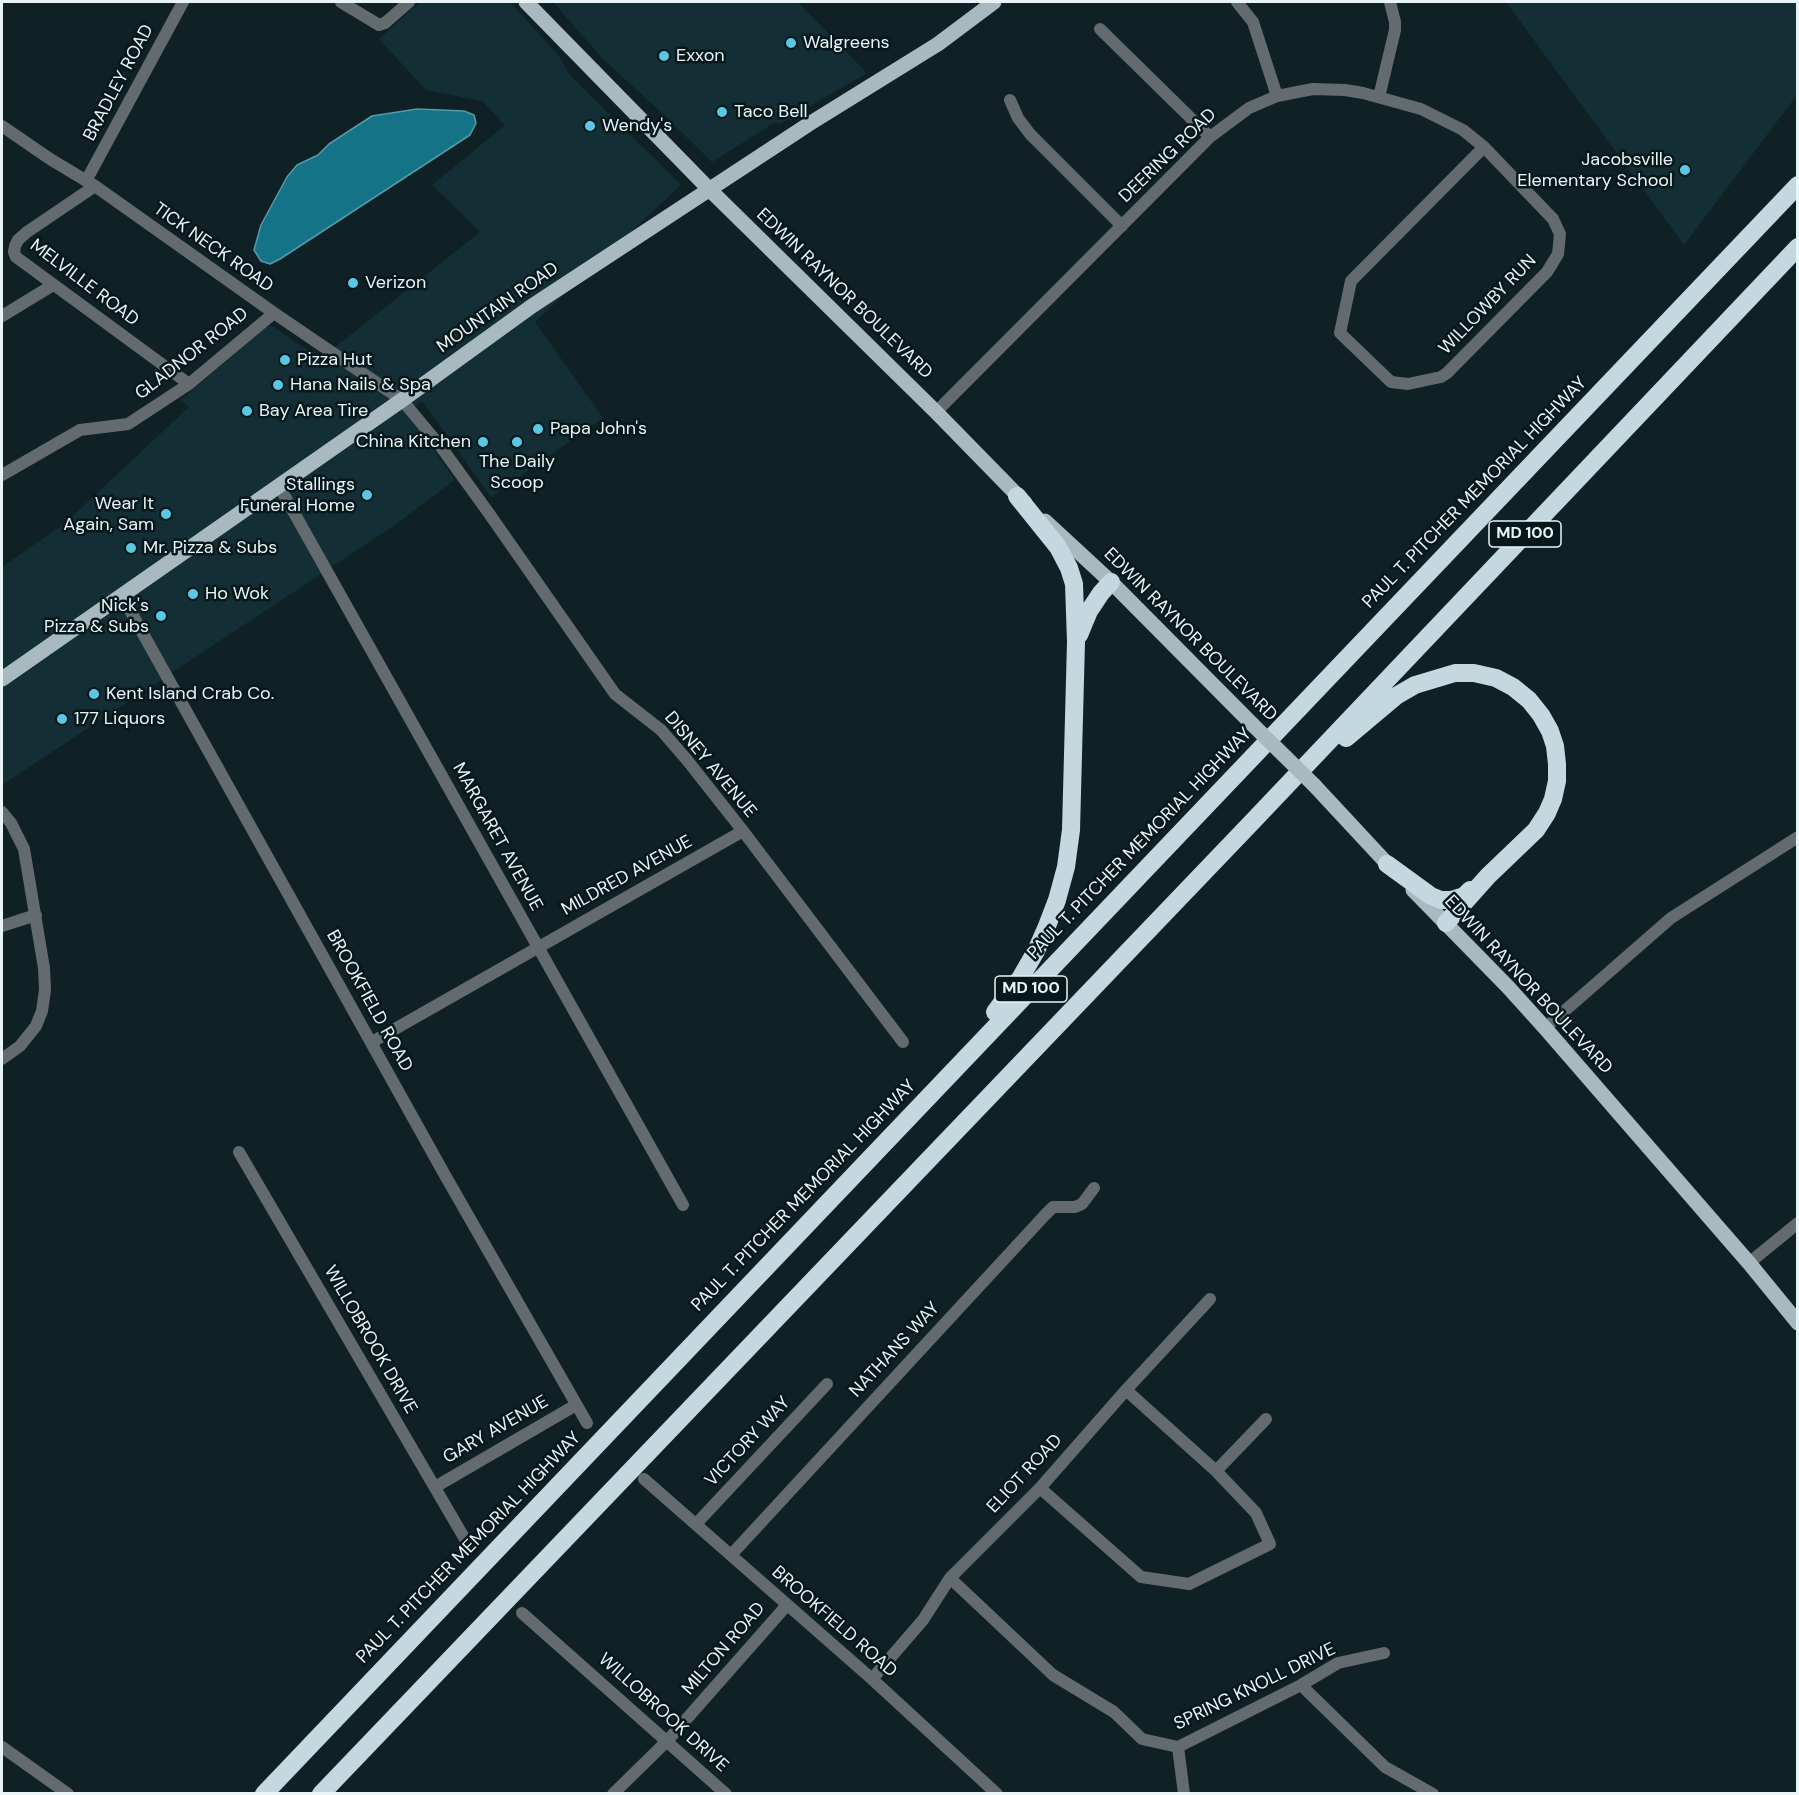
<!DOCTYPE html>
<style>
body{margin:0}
#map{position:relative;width:1799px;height:1795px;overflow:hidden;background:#102126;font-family:"DM Sans",sans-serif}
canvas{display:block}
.frame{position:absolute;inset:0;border:3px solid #e9f4f7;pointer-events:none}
</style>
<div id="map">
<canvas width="1799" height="1795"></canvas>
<div class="frame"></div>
</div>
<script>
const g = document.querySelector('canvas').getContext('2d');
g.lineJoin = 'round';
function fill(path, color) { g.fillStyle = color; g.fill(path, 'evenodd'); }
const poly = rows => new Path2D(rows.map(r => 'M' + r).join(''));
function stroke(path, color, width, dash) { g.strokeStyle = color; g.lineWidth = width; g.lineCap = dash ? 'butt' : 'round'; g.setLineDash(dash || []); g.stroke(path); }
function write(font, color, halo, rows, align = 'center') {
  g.font = font + ' "DM Sans",sans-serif'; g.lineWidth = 5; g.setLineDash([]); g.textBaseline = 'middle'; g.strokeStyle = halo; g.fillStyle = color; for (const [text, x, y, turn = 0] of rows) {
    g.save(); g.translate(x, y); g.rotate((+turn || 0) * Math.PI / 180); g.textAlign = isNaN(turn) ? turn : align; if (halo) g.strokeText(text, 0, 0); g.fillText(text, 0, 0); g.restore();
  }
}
fill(poly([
 [420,2,510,2,559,56,569,74,681,185,535,322,603,418,491,497,422,401,407,412,455,480,395,525,2,785,2,567,64,524,189,407,181,400,266,327,273,326,320,359,480,232,432,185,505,125,482,101,426,90,379,39],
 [553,2,798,2,867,73,780,124,774,123,712,162,661,112,603,59],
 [1506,2,1797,2,1797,95,1684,245]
]), '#132e35');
const water = poly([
 [417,109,464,111,474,115,476,123,470,135,280,259,270,264,261,261,254,250,261,225,287,177,297,165,318,155,329,144,372,116,417,109]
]);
fill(water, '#157388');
stroke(water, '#559aa9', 1.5);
stroke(poly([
 [341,2,379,25,385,23,409,2],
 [1237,2,1253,22,1277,96],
 [1100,29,1210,137],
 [1379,97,1395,30,1395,22,1390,2],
 [1010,100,1018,118,1030,134,1122,226],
 [2,126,50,159,95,186,274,313,402,400,441,447,488,512,615,694,661,730,687,760,743,831,903,1042],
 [1484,147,1553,219,1560,234,1558,254,1547,272,1447,373,1441,377,1408,384,1391,382,1340,333,1351,281,1484,147],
 [86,181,183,2],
 [95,186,27,232,18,240,15,246,14,252,16,257,189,384],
 [2,316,53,285],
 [936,412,1210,137,1249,108,1277,96,1313,89,1345,90,1363,93,1421,109,1463,130,1484,147],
 [2,475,80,430,128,424,189,384,274,313],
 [279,486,683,1205],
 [122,596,446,1177,587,1423],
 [2,812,11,823,24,849,44,968,45,990,42,1011,36,1026,20,1046,2,1059],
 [2,926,36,915],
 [1545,1028,1671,918,1798,837],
 [372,1042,743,831],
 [239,1152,469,1546],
 [1749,1263,1798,1223],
 [1216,1471,1266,1419],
 [644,1479,872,1679,997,1794],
 [435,1487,576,1405],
 [1040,1488,1141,1577,1189,1584,1270,1544,1256,1513,1216,1471,1126,1390],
 [696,1524,827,1384],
 [731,1555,1045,1215,1053,1207,1075,1207,1082,1204,1094,1188],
 [950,1578,1053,1675,1114,1712,1142,1739,1178,1747,1301,1685,1338,1663,1384,1653],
 [522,1613,726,1794],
 [872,1679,923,1620,950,1578,1040,1488,1126,1390,1210,1299],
 [1301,1685,1385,1767,1433,1794],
 [2,1747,68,1794],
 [1178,1747,1184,1794],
 [613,1794,668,1740,787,1605]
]), '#636b6e', 12);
stroke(poly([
 [526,2,710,190,936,412,1025,503],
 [1045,521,1111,582,1253,725],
 [2,679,402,400,532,306,809,124,938,44,994,2],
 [1314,785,1394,871],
 [1413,890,1508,987,1545,1028,1749,1263,1798,1323]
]), '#a8babf', 15);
stroke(poly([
 [1079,635,1089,611,1101,593,1111,582],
 [1346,738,1396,696,1415,685,1455,673,1474,673,1496,678,1513,687,1529,700,1541,715,1550,731,1555,746,1557,764,1557,781,1553,799,1547,813,1536,830,1488,876,1446,923],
 [1387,864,1431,896,1441,900,1451,900,1464,896,1470,890],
 [995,1012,1021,977,1036,951,1047,926,1057,900,1066,867,1071,830,1076,642,1074,584,1069,568,1058,547,1017,496],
 [264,1794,1798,185],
 [321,1794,1253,821,1798,247]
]), '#c3d9df', 18);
stroke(poly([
 [1253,725,1314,785]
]), '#a8babf', 15);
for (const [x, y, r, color] of [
 [791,43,6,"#59c8e5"],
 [664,56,6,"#59c8e5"],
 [722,112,6,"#59c8e5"],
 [590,126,6,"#59c8e5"],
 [1685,170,6,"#59c8e5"],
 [353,283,6,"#59c8e5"],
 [285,360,6,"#59c8e5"],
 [278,385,6,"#59c8e5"],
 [247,411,6,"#59c8e5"],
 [538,429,6,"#59c8e5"],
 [483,442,6,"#59c8e5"],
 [517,442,6,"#59c8e5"],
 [367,495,6,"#59c8e5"],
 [166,514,6,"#59c8e5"],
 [131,548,6,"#59c8e5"],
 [193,594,6,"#59c8e5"],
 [161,616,6,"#59c8e5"],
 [94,694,6,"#59c8e5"],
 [62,719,6,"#59c8e5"]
]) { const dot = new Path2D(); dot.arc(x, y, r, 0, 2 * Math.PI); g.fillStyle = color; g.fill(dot); stroke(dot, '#07181d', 2); }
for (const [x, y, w] of [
 [1525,534,72],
 [1031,989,72]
]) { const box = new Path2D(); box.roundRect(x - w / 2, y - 13, w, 26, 4.5); g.fillStyle = '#07181d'; g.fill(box); stroke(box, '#e9f4f7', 1.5); }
write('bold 16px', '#e9f4f7', null, [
 ["MD 100",1525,534],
 ["MD 100",1031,989]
]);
write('18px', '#e9f4f7', '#07181d', [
 ["Walgreens",803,43],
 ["Exxon",676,56],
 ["Taco Bell",734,112],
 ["Wendy's",602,126],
 ["Jacobsville",1673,160,"right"],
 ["Elementary School",1673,181,"right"],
 ["Verizon",365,283],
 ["Pizza Hut",297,360],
 ["Hana Nails & Spa",290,385],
 ["Bay Area Tire",259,411],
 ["Papa John's",550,429],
 ["China Kitchen",471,442,"right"],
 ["The Daily",517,462,"center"],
 ["Scoop",517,483,"center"],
 ["Stallings",355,485,"right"],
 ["Funeral Home",355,506,"right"],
 ["Wear It",154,504,"right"],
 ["Again, Sam",154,525,"right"],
 ["Mr. Pizza & Subs",143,548],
 ["Ho Wok",205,594],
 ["Nick's",149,606,"right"],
 ["Pizza & Subs",149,627,"right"],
 ["Kent Island Crab Co.",106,694],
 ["177 Liquors",74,719]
], 'left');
write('18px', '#e9f4f7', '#07181d', [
 ["BRADLEY ROAD",119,83,-62],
 ["DEERING ROAD",1168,156,-44],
 ["TICK NECK ROAD",213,248,35],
 ["MELVILLE ROAD",84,283,37],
 ["EDWIN RAYNOR BOULEVARD",844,294,44],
 ["WILLOWBY RUN",1488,305,-46],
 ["MOUNTAIN ROAD",498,308,-35],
 ["GLADNOR ROAD",192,354,-38],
 ["PAUL T. PITCHER MEMORIAL HIGHWAY",1475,493,-46],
 ["EDWIN RAYNOR BOULEVARD",1190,635,45],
 ["DISNEY AVENUE",710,765,50],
 ["MARGARET AVENUE",497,837,61],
 ["PAUL T. PITCHER MEMORIAL HIGHWAY",1140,844,-46],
 ["MILDRED AVENUE",627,876,-29],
 ["EDWIN RAYNOR BOULEVARD",1528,985,47],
 ["BROOKFIELD ROAD",369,1001,61],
 ["PAUL T. PITCHER MEMORIAL HIGHWAY",804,1196,-46],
 ["WILLOBROOK DRIVE",370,1340,60],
 ["NATHANS WAY",895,1350,-47],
 ["GARY AVENUE",496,1430,-30],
 ["VICTORY WAY",748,1442,-47],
 ["ELIOT ROAD",1025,1474,-47],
 ["PAUL T. PITCHER MEMORIAL HIGHWAY",469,1548,-46],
 ["BROOKFIELD ROAD",834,1622,41],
 ["MILTON ROAD",724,1649,-49],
 ["SPRING KNOLL DRIVE",1255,1687,-26],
 ["WILLOBROOK DRIVE",663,1713,42]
]);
</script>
